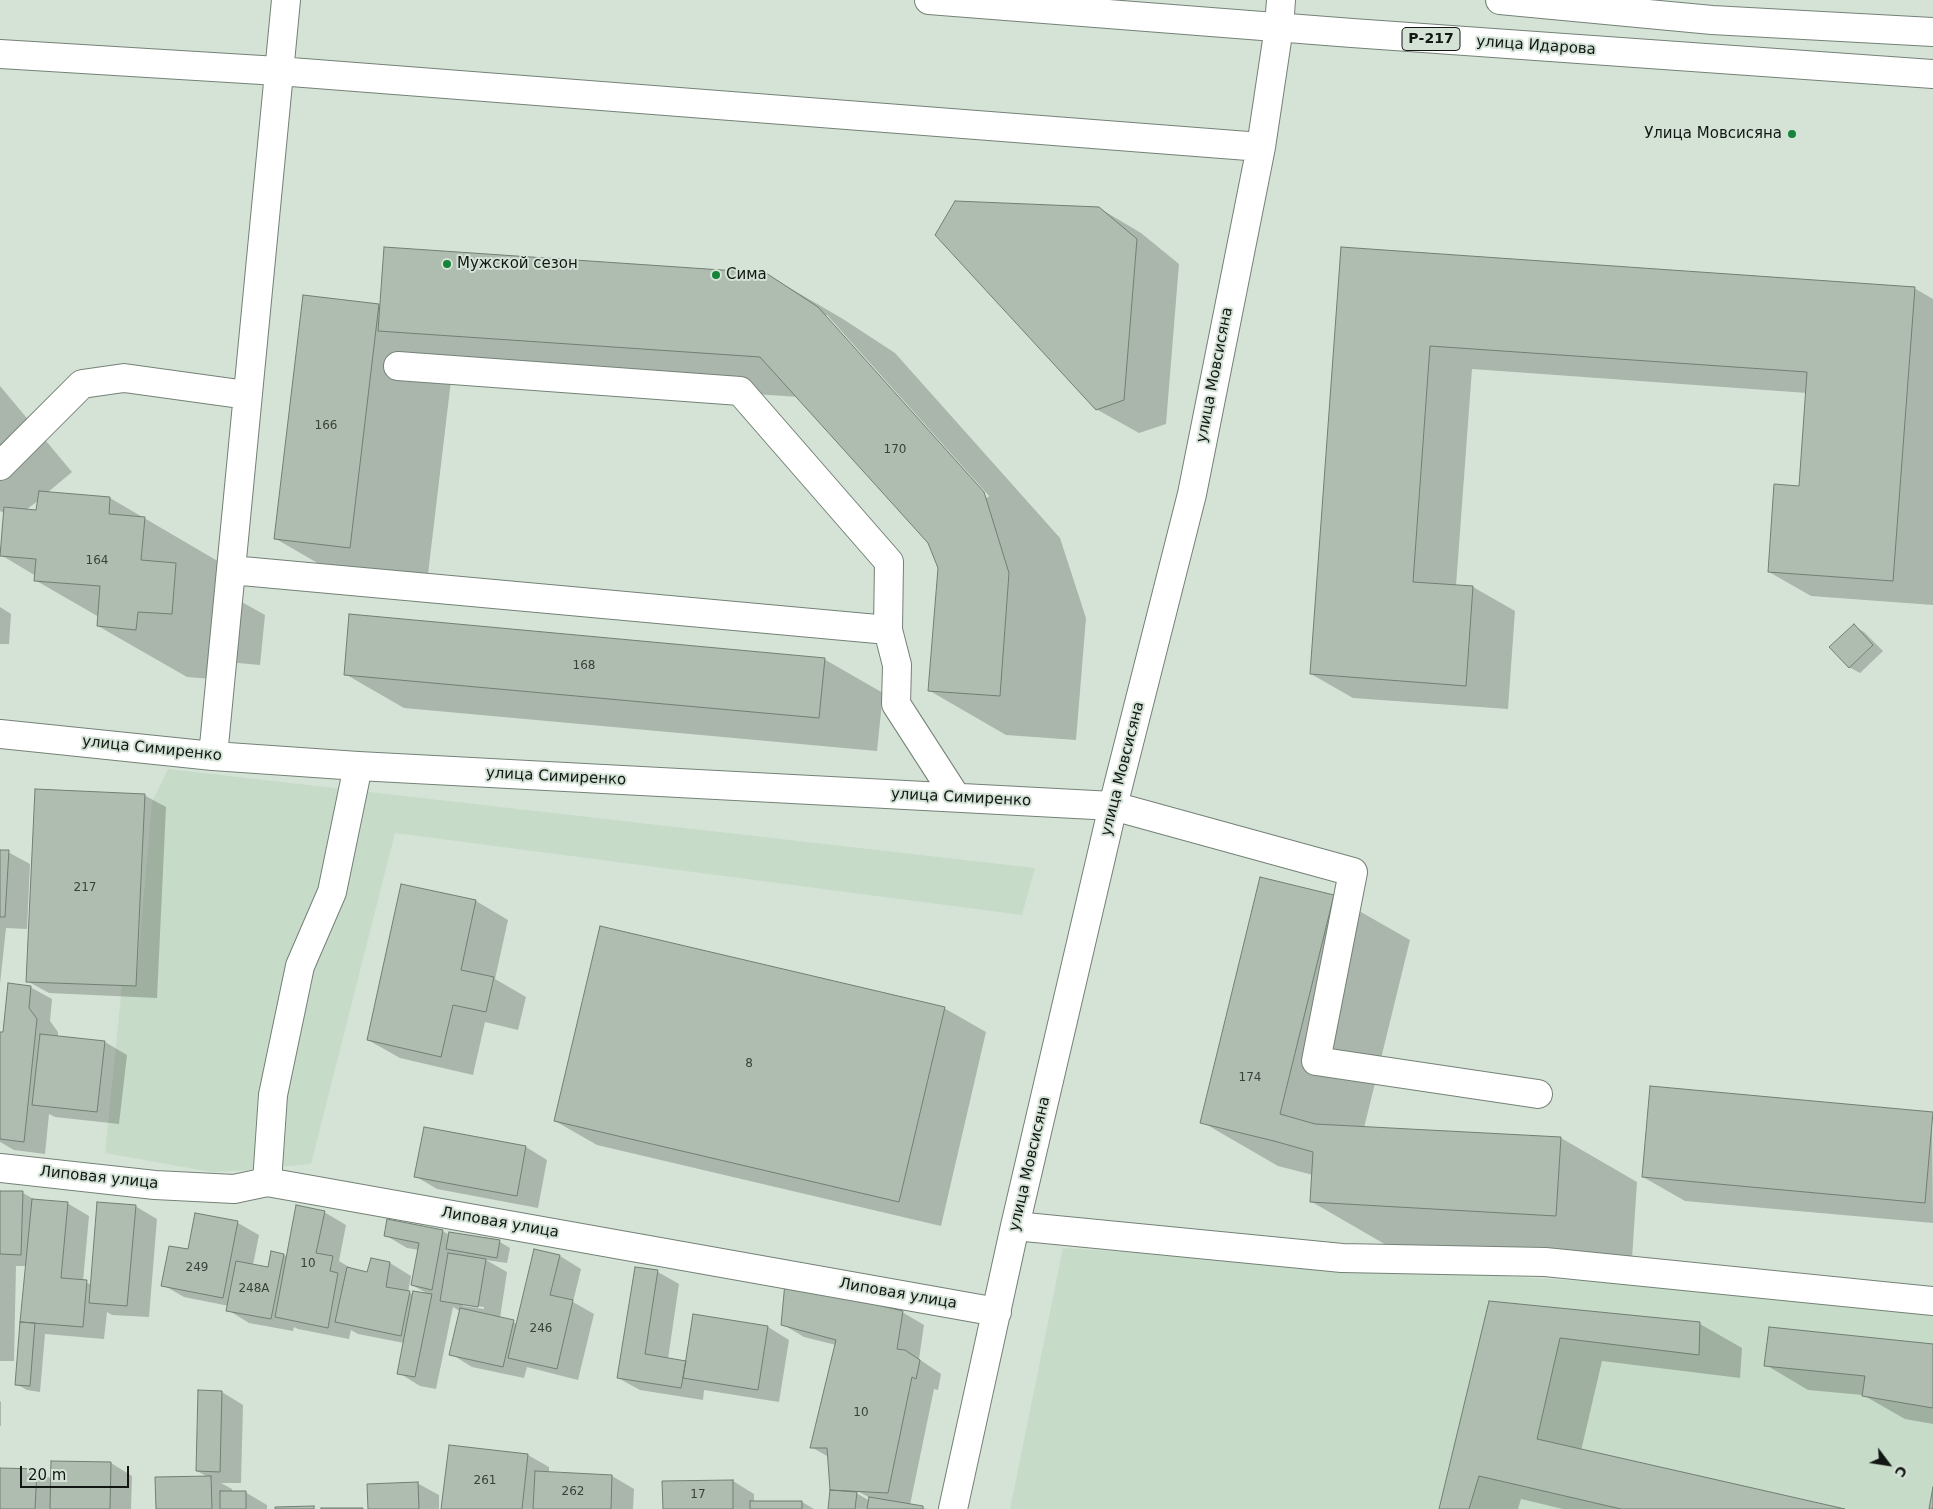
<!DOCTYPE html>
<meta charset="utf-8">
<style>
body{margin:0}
#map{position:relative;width:1933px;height:1509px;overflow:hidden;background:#d5e3d7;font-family:"DejaVu Sans",sans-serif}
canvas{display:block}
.north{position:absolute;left:1863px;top:1439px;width:50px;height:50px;-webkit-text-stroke:4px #d5e3d7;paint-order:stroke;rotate:121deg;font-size:14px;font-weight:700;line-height:20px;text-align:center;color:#121713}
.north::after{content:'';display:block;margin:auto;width:18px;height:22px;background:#121713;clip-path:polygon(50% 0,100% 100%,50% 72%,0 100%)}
.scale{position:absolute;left:20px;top:1466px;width:109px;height:22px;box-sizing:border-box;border:2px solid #121713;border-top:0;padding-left:6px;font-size:15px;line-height:18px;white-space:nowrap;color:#121713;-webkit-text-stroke:4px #d5e3d7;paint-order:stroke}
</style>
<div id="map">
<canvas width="1933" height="1509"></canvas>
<div class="north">С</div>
<div class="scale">20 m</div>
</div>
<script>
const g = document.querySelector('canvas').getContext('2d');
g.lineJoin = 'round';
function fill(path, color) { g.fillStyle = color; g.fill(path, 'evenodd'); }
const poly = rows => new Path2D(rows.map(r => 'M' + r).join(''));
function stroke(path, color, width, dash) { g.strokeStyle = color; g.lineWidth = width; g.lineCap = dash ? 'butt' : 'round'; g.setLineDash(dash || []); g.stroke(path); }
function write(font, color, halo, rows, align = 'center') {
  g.font = font + ' "DejaVu Sans",sans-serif'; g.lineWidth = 4; g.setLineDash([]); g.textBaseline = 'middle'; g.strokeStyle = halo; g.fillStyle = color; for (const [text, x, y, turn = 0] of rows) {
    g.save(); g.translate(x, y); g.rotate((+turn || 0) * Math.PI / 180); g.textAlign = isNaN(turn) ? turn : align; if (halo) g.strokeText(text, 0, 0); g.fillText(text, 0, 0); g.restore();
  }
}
fill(poly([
 [168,769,1035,868,1022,915,395,833,311,1164,248,1170,211,1172,105,1153,122,986,136,986,152,802],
 [1063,1248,1658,1286,1933,1312,1933,1509,1010,1509]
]), '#c7dbc9');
fill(poly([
 [1099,208,1141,233,1179,264,1166,424,1139,433,1096,409],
 [1343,248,1914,288,1933,299,1933,605,1811,596,1769,572,1800,487,1807,393,1472,369,1456,586,1473,587,1515,611,1508,709,1353,698,1311,674],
 [766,274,843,319,895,353,1060,538,1086,618,1076,740,1006,735,930,691,939,568,929,542,799,397,456,374,452,372,426,591,352,583,276,539,304,297,381,306],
 [824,315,827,315,989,496,987,498],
 [0,386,72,472,47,493,110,498,233,570,231,596,265,615,260,665,227,662,225,680,187,677,98,626,99,617,35,580,36,576,1,555,4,513,0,511],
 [39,500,38,511,26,510],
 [0,607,11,614,9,644,0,644],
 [1854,626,1864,632,1883,651,1860,673,1849,667],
 [824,659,883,693,877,751,404,708,345,674],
 [144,795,166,807,157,998,49,993,27,981],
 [0,851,8,852,30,864,27,929,6,928,0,984],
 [1333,896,1410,940,1364,1128,1561,1138,1637,1182,1632,1259,1388,1246,1312,1202,1313,1175,1278,1166,1202,1122],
 [476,901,508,920,495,979,526,997,518,1030,485,1022,473,1075,400,1058,368,1040],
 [30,987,52,999,50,1021,58,1032,58,1037,105,1042,127,1055,119,1124,55,1117,49,1114,45,1154,14,1150,0,1142,0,1033,4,1033],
 [944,1008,986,1032,941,1226,597,1145,555,1121],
 [1932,1113,1933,1223,1685,1201,1643,1177],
 [425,1128,526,1147,547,1160,538,1208,437,1189,415,1176],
 [0,1192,23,1193,37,1201,67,1203,89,1216,83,1281,92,1285,135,1206,157,1219,149,1317,112,1315,107,1312,104,1339,45,1334,40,1392,27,1390,16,1384,27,1266,16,1266,14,1361,0,1361],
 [324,1212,346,1225,339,1261,354,1270,368,1274,372,1260,390,1263,411,1276,408,1292,414,1295,430,1295,412,1285,419,1250,407,1248,385,1235,442,1231,450,1235,500,1242,510,1248,507,1263,486,1260,507,1272,500,1318,518,1324,535,1251,560,1256,581,1269,573,1302,594,1314,578,1380,527,1367,524,1378,472,1367,451,1354,461,1312,453,1307,436,1389,420,1386,399,1373,404,1343,358,1334,351,1330,349,1339,298,1329,294,1327,293,1331,249,1323,228,1310,229,1306,184,1297,163,1285,189,1251,238,1223,259,1235,253,1265,269,1268,284,1255,288,1257],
 [463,1304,484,1307,484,1309,463,1306],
 [658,1272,679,1284,668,1359,687,1362,694,1316,768,1327,789,1340,779,1402,704,1390,703,1400,640,1390,618,1378],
 [1490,1302,1700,1324,1742,1348,1740,1378,1602,1361,1581,1451,1840,1509,1563,1509,1521,1499,1518,1509,1441,1509],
 [902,1312,924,1325,919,1359,941,1374,938,1390,934,1389,910,1505,927,1509,829,1509,831,1490,829,1457,811,1447,836,1345,804,1337,782,1324],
 [852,1488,870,1498,870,1501,851,1490],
 [1933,1346,1933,1424,1905,1419,1863,1395,1808,1390,1766,1365],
 [222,1392,243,1405,241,1483,221,1483,232,1489,232,1492,245,1492,267,1505,267,1509,157,1509,208,1477,197,1471],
 [0,1401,1,1402,1,1426,0,1426],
 [528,1455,549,1467,549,1473,612,1476,634,1489,633,1509,443,1509],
 [111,1463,132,1476,131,1509,0,1509,0,1469,36,1470,52,1479],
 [733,1481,754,1494,754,1502,802,1502,814,1509,664,1509],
 [417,1483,439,1495,439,1509,369,1509]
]), '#0003');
const building = poly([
 [955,201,1099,207,1137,239,1124,400,1096,410,935,235,955,201],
 [384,247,766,273,818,307,984,492,1009,573,1000,696,928,691,938,568,928,543,760,357,378,331,384,247],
 [1341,247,1915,287,1893,581,1768,572,1774,484,1799,486,1807,372,1430,346,1413,582,1473,586,1466,686,1310,674,1341,247],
 [303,295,379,304,350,548,274,539,303,295],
 [39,491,110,497,109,514,145,517,141,560,176,563,172,614,138,612,136,630,97,626,100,586,34,581,36,559,0,556,4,507,36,510,39,491],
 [349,614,825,658,819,718,344,675,349,614],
 [1854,624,1873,645,1849,668,1829,647,1854,624],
 [35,789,145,794,136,986,26,982,35,789],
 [0,850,9,850,5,917,0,917,0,850],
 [1260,877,1334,895,1280,1114,1315,1124,1561,1137,1556,1216,1310,1202,1313,1152,1274,1141,1200,1123,1260,877],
 [401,884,476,900,461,970,494,977,486,1012,453,1005,441,1057,367,1040,401,884],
 [600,926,945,1007,899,1202,554,1121,600,926],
 [8,983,31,986,29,1008,37,1019,24,1142,0,1139,0,1032,3,1032,8,983],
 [40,1034,105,1041,97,1112,32,1105,40,1034],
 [1650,1086,1933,1112,1925,1203,1642,1177,1650,1086],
 [424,1127,526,1146,517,1196,414,1177,424,1127],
 [0,1191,23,1191,21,1255,0,1254,0,1191],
 [32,1199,68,1202,61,1278,87,1280,83,1327,20,1322,32,1199],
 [97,1202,136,1205,127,1306,89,1303,97,1202],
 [296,1205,325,1211,316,1253,333,1256,330,1271,338,1273,328,1328,275,1317,296,1205],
 [195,1213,238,1221,223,1298,161,1286,169,1246,188,1249,195,1213],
 [387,1219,443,1230,432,1290,411,1285,419,1243,384,1236,387,1219],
 [449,1232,500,1240,497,1258,446,1249,449,1232],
 [534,1249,560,1255,550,1295,573,1300,557,1369,508,1358,534,1249],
 [271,1251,284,1254,271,1319,226,1311,236,1261,268,1267,271,1251],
 [448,1253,486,1259,478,1307,440,1301,448,1253],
 [371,1258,390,1262,386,1287,410,1291,401,1336,335,1322,347,1267,367,1272,371,1258],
 [635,1267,658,1270,645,1354,686,1361,681,1388,617,1378,635,1267],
 [785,1283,903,1311,897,1349,905,1350,920,1360,916,1379,912,1377,888,1493,830,1490,827,1448,810,1448,836,1340,781,1325,785,1283],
 [413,1291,432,1294,415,1377,397,1374,413,1291],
 [1489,1301,1700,1322,1699,1355,1560,1338,1537,1439,1845,1509,1621,1509,1479,1476,1469,1509,1439,1509,1489,1301],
 [460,1308,514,1320,503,1367,449,1355,460,1308],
 [693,1314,768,1326,758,1390,683,1378,693,1314],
 [20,1322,35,1323,30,1386,15,1385,20,1322],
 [1769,1327,1933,1344,1933,1408,1862,1396,1865,1376,1764,1366,1769,1327],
 [198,1390,222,1391,220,1472,196,1471,198,1390],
 [449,1445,528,1454,522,1509,441,1509,449,1445],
 [51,1461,111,1462,110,1509,50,1509,51,1461],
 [0,1468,37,1469,35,1509,0,1509,0,1468],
 [535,1471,612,1475,611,1509,533,1509,535,1471],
 [211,1476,212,1509,156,1509,155,1477,211,1476],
 [733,1480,733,1509,663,1509,662,1481,733,1480],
 [418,1482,419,1509,368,1509,367,1484,418,1482],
 [1933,1487,1933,1509,1929,1509,1933,1487],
 [830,1490,857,1492,855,1509,828,1509,830,1490],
 [220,1491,246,1491,246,1509,220,1509,220,1491],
 [869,1497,923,1506,923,1509,867,1509,869,1497],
 [750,1501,802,1501,802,1509,750,1509,750,1501],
 [314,1506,314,1509,275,1509,275,1507,314,1506],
 [321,1508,363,1508,363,1509,321,1509,321,1508]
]);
fill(building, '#afbdb1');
stroke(building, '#717e73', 1);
const minor = poly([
 [0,54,278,71,1261,147],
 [398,366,740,391,889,562,888,630],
 [0,466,82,384,124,378,247,395],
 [231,570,888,630,897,665,896,704,956,797],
 [0,734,213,756,358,766,1113,806,1353,872,1316,1061,1538,1094],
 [213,756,286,0],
 [0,1168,155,1185,234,1189,267,1182,997,1312],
 [267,1182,273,1095,300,966,332,892,358,766],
 [1015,1226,1342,1258,1545,1262,1933,1301],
 [953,1509,1015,1226,1113,806,1192,494,1261,147,1279,27,1281,0]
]);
const major = poly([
 [929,0,1352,33,1933,74],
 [1500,0,1712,20,1933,32]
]);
stroke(minor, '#748176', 30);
stroke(major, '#748176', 30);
stroke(minor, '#fff', 28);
stroke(major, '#fff', 28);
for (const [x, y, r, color] of [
 [1792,134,5,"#16843b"],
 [447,264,5,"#16843b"],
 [716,275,5,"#16843b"]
]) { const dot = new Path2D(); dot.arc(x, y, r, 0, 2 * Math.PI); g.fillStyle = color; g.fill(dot); stroke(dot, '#d5e3d7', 2); }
write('12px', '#39403a', null, [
 ["166",326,426],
 ["170",895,450],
 ["164",97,561],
 ["168",584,666],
 ["217",85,888],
 ["8",749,1064],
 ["174",1250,1078],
 ["10",308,1264],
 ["249",197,1268],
 ["248А",254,1289],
 ["246",541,1329],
 ["10",861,1413],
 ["261",485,1481],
 ["262",573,1492],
 ["17",698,1495]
]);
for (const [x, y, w] of [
 [1431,39,58]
]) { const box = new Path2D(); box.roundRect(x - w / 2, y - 11.5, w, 23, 4); g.fillStyle = '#d5e3d7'; g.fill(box); stroke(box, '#121713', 1); }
write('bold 14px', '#121713', null, [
 ["Р-217",1431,39]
]);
write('15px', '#121713', '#d5e3d7', [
 ["улица Идарова",1536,46,4],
 ["улица Мовсисяна",1215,375,-79],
 ["улица Симиренко",152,749,6],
 ["улица Мовсисяна",1123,769,-76],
 ["улица Симиренко",556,777,3],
 ["улица Симиренко",961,798,3],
 ["улица Мовсисяна",1030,1164,-77],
 ["Липовая улица",99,1178,6],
 ["Липовая улица",500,1223,10],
 ["Липовая улица",898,1294,10]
]);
write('15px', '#121713', '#d5e3d7', [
 ["Улица Мовсисяна",1782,134,"right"],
 ["Мужской сезон",457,264],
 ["Сима",726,275]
], 'left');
</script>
